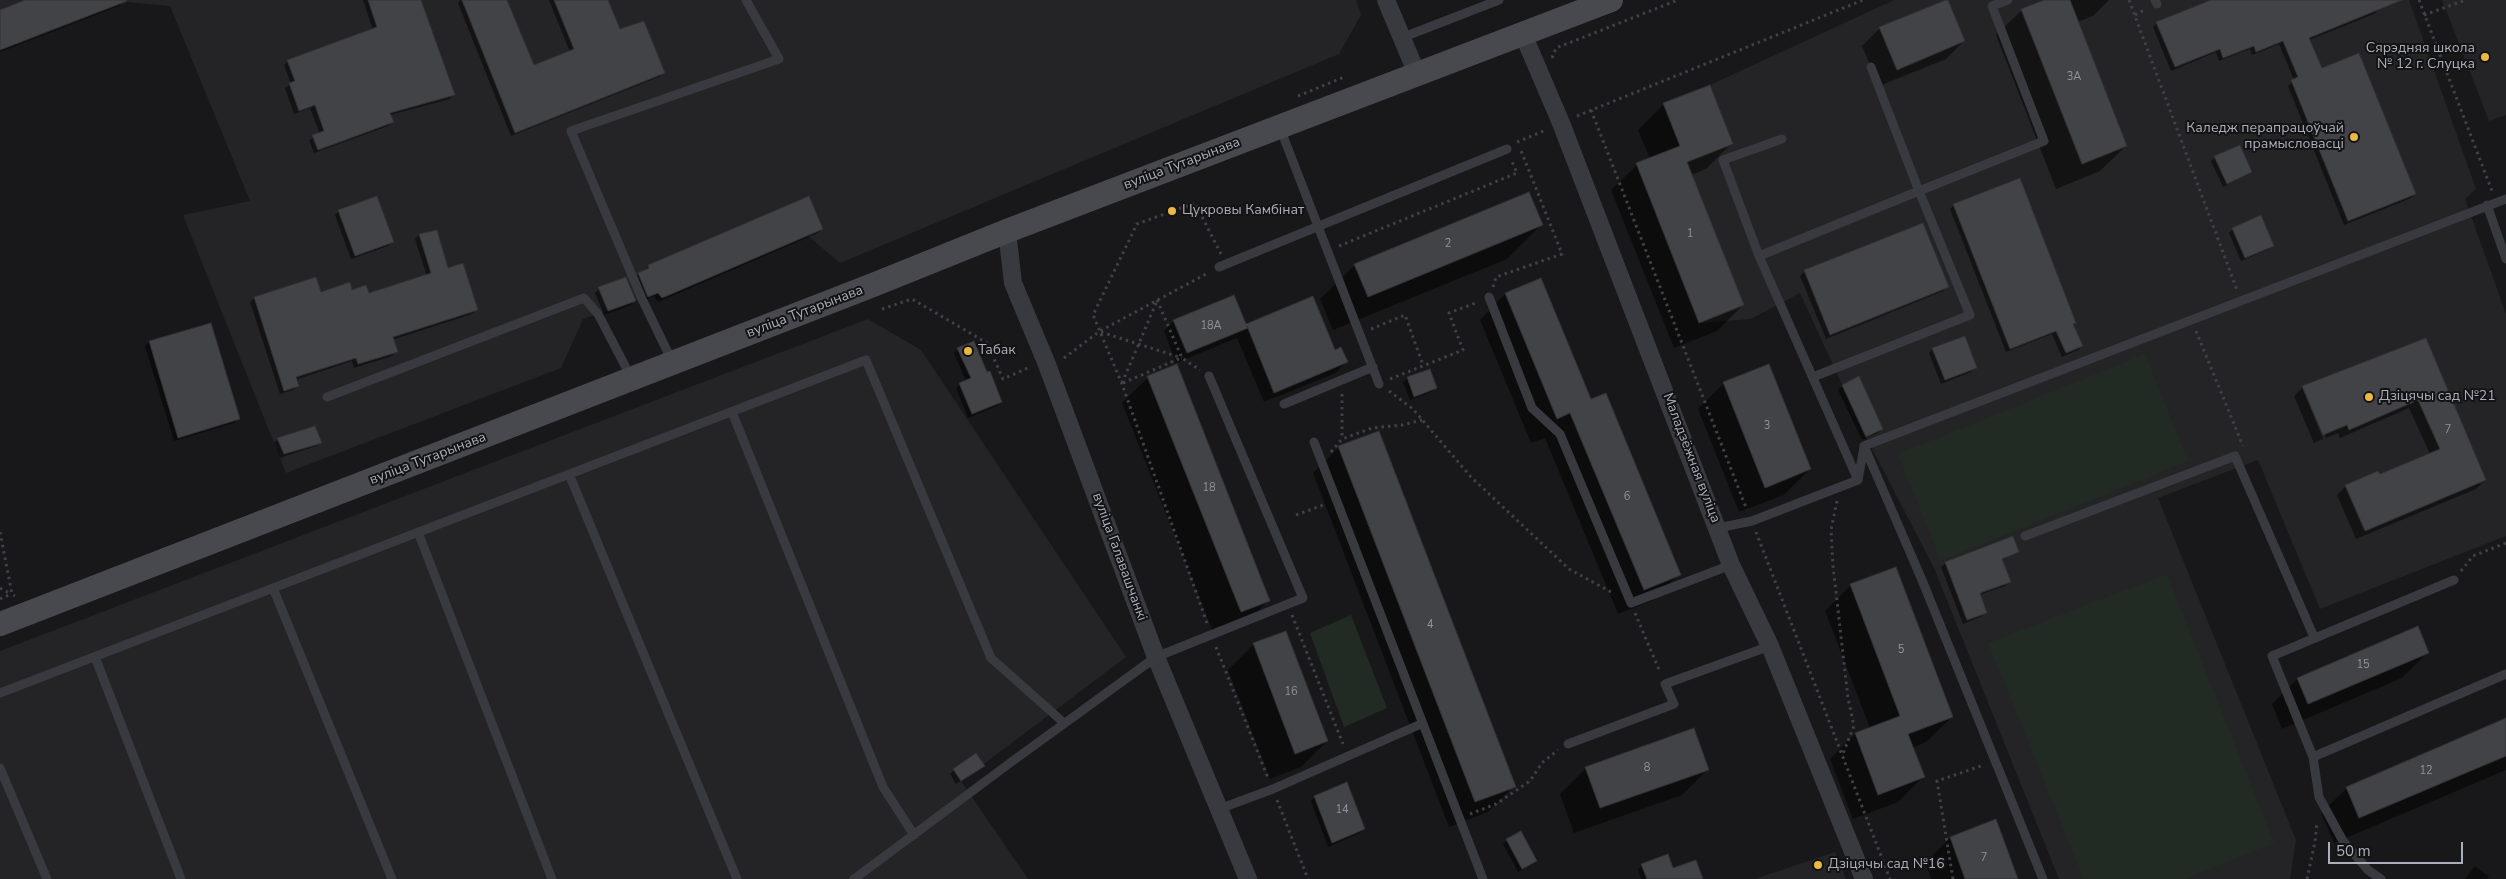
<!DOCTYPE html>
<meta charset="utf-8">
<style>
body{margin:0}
#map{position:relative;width:2506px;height:879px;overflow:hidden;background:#18181a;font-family:"Nunito Sans",sans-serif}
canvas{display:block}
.scale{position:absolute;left:2328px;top:842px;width:135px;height:22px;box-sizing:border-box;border:2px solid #abafb9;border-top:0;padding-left:6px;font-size:15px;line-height:18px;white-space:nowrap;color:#abafb9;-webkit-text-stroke:4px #131315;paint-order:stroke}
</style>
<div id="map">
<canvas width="2506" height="879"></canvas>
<div class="scale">50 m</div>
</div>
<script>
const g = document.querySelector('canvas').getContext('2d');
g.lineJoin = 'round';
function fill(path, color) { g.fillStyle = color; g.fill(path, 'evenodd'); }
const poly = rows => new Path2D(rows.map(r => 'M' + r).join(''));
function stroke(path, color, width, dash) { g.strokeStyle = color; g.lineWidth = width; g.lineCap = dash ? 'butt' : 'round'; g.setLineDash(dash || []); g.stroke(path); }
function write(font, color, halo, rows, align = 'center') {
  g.font = font + ' "Nunito Sans",sans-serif'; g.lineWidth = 4; g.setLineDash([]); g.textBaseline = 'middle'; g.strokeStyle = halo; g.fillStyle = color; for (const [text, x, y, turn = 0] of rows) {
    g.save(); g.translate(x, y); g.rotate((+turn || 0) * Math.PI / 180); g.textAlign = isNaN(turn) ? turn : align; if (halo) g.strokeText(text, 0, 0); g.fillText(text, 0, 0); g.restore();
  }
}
fill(poly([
 [0,0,1356,0,1361,15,1339,54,840,263,808,236,662,298,658,293,583,319,561,368,286,473,183,215,250,201,170,6,127,2,0,51],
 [1894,0,2409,0,2476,189,2465,199,2506,314,2506,536,2320,609,2258,460,2158,498,2296,840,2290,879,2059,879,1934,568,1866,437,1800,293,1751,319,1699,323,1636,163,1680,146,1663,103,1710,85],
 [2442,0,2506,0,2506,115,2489,121],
 [868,319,921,350,1126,657,961,781,1028,879,0,879,0,651],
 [1835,852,1846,879,1755,879]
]), '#242427');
fill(poly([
 [2145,354,2188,461,1941,561,1898,454],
 [2167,574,2274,843,2184,879,2084,879,1988,643],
 [1351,615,1387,708,1344,727,1310,633]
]), '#222a24');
fill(poly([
 [28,0,123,0,123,1,119,6,0,52,0,11],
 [363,0,420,0,454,94,450,99,390,115,392,122,388,126,314,153,309,140,320,134,310,108,294,114,285,88,291,84,284,65,288,61,373,30],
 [460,0,506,0,533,67,570,52,549,0,607,0,619,30,663,73,659,77,511,136,458,3],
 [2042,0,2109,0,2093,16,2077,22,2126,146,2100,171,2056,189,1996,35,2022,10],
 [2215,0,2374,0,2378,10,2374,14,2309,40,2321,70,2415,194,2411,198,2344,225,2288,86,2294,80,2279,44,2252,55,2250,49,2219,61,2216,52,2171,71,2153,27,2157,23],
 [1880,28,1964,41,1946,59,1879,86,1862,46],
 [1664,104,1731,144,1706,169,1691,175,1743,305,1717,331,1674,348,1611,190,1637,165,1650,159,1638,130],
 [2215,157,2251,172,2223,187,2211,161],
 [1954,205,2075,322,2072,325,2082,346,2078,350,2062,357,2052,334,2006,352,1950,209],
 [339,211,392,242,388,246,351,259,335,215],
 [1922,224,1947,287,1943,291,1826,339,1800,276,1804,272],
 [1541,225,1507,259,1333,330,1320,299,1355,265],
 [822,229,818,233,658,302,654,296,644,300,634,278,649,266],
 [2233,229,2273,245,2269,249,2241,261,2229,233],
 [437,232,447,270,476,310,472,314,392,340,396,352,392,356,354,368,352,361,295,380,297,386,293,390,280,394,250,302,254,298,320,293,352,292,368,295,427,276,415,239,419,235],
 [1540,280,1591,401,1679,574,1654,600,1618,614,1545,438,1531,443,1480,320,1505,294],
 [599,289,635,301,631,305,604,315,595,293],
 [1174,321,1245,325,1334,352,1346,362,1336,373,1264,402,1237,338,1176,363,1164,331],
 [2426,339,2485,480,2476,489,2356,539,2337,495,2346,486,2379,476,2430,454,2409,408,2340,438,2338,433,2326,438,2305,390,2303,390,2323,439,2314,443,2294,396,2303,387],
 [149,342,239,419,234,423,174,441,145,346],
 [958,349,1001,402,997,406,968,418,956,388,966,381,954,353],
 [1933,349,1976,368,1971,372,1941,384,1929,353],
 [1148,377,1269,600,1243,626,1215,637,1122,403],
 [1408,378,1435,388,1431,392,1410,400,1403,382],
 [1724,383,1810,469,1784,495,1739,512,1698,409],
 [1842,386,1882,429,1878,433,1862,440,1838,390],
 [278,439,320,442,316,446,280,458,274,443],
 [1339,447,1514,786,1488,812,1449,827,1313,473],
 [2017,552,2001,561,2009,581,2005,586,1979,595,1986,612,1982,616,1963,624,1941,567,1946,563],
 [1851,585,1952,717,1926,742,1912,748,1923,777,1898,802,1853,819,1830,759,1855,734,1870,728,1825,611],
 [1254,644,1327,741,1301,767,1270,779,1228,670],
 [2428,652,2402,678,2282,729,2272,704,2297,679],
 [2506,720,2506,770,2334,843,2321,813,2347,788],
 [984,766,956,784,950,774,954,770],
 [1586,768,1707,770,1682,795,1574,833,1560,794],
 [1315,797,1364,829,1360,833,1328,847,1311,801],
 [1950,838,2017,879,1931,879,1925,863],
 [1507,840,1535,861,1518,872,1503,844],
 [1642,865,1672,869,1701,879,1641,879,1638,869],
 [2475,866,2489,876,2487,879,2465,879]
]), '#0007');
const building = poly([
 [25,0,126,0,127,1,0,50,0,10,25,0],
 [368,0,421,0,455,95,390,113,394,122,318,150,312,135,324,131,315,105,299,111,289,83,295,81,287,60,377,27,368,0],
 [462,0,507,0,534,65,574,49,554,0,608,0,620,29,644,21,665,73,515,133,462,0],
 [1946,0,1948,0,1965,41,1897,70,1879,27,1946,0],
 [2044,0,2070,0,2127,146,2082,164,2021,9,2044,0],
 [2211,0,2402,0,2309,38,2322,68,2359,53,2416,194,2348,221,2291,80,2298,77,2283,41,2256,52,2254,46,2223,58,2220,49,2175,67,2156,22,2211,0],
 [1710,85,1733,144,1687,162,1744,305,1699,323,1636,163,1680,146,1663,103,1710,85],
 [2240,145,2252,172,2227,184,2214,156,2240,145],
 [2020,178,2076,323,2073,324,2083,346,2066,353,2056,331,2010,349,1953,204,2020,178],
 [1529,192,1543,225,1368,297,1354,264,1529,192],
 [377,196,394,242,355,256,338,210,377,196],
 [809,196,823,229,662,298,658,293,648,297,638,273,649,268,648,265,809,196],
 [2261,215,2274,246,2245,258,2232,228,2261,215],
 [1923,223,1949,287,1830,335,1804,270,1923,223],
 [437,230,448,268,463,263,478,310,393,337,398,352,358,364,356,358,296,377,299,386,284,391,254,297,316,277,321,292,350,282,352,290,366,285,369,293,431,273,419,234,437,230],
 [626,277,636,301,608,311,598,287,626,277],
 [1541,278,1591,399,1606,393,1681,575,1644,590,1570,413,1557,419,1505,293,1541,278],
 [1234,295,1246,324,1313,296,1335,350,1341,347,1348,362,1274,393,1247,326,1248,328,1187,353,1173,320,1234,295],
 [211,323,240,419,178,438,149,341,211,323],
 [1965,336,1977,368,1945,380,1932,348,1965,336],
 [2426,338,2486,480,2365,531,2345,485,2378,471,2380,474,2440,449,2418,400,2349,430,2347,425,2323,435,2302,386,2426,338],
 [974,341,987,372,990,371,1002,402,972,414,959,383,971,378,957,348,974,341],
 [1177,364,1270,601,1241,612,1147,376,1177,364],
 [1769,364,1811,469,1765,488,1723,382,1769,364],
 [1430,369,1437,388,1414,397,1407,377,1430,369],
 [1859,376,1883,429,1866,437,1842,385,1859,376],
 [315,426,322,443,284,454,277,438,315,426],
 [1379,431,1516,787,1475,802,1338,446,1379,431],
 [2013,536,2019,552,2002,559,2011,582,1980,593,1987,613,1967,620,1945,562,2013,536],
 [1896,567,1953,717,1908,734,1925,777,1878,795,1855,733,1900,716,1850,584,1896,567],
 [2418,626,2429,653,2308,704,2297,678,2418,626],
 [1286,631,1328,741,1295,754,1253,643,1286,631],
 [2506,718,2506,756,2359,818,2346,787,2506,718],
 [1694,728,1709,770,1600,808,1585,767,1694,728],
 [976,753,985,766,961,781,953,769,976,753],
 [1347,782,1365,829,1332,843,1314,796,1347,782],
 [1996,819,2018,879,1965,879,1950,837,1996,819],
 [1521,831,1537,861,1522,869,1506,839,1521,831],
 [1668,854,1673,868,1696,860,1703,879,1647,879,1641,864,1668,854]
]);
fill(building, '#424347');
stroke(building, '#323236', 1);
stroke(poly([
 [2129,0,2237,290],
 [2419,0,2492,191],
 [2135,15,2146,9],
 [2424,15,2466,0],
 [1552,58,1556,48,1678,0],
 [1298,96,1344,77],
 [1591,110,1747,510],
 [1577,116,1863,0],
 [1517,142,1546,130],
 [1339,246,1517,173,1511,159],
 [1493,287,1496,277,1562,254,1520,148],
 [1157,300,1182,358,1200,370],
 [882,309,912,299,987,343,1003,379,1030,367],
 [1371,329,1405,315,1423,365],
 [2196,331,2243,446],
 [1101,332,1182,358],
 [1064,358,1100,331,1208,273],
 [1390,379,1463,350,1449,313,1478,302],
 [1122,383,1157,301],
 [1123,383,1181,358],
 [1389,391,1413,409,1471,477,1569,569,1611,592],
 [1342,394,1342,439],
 [1331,452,1342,439,1372,428,1402,425,1422,420],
 [1837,501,1831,530,1833,566,1848,698,1854,726,1842,756],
 [1296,515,1326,504],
 [0,532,12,594,15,596],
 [1756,532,1890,879],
 [2461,571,2473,556,2506,543],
 [0,588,11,594],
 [0,599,11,594],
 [1635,613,1660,672],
 [1292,615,1343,744],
 [1207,623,1122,384,1093,315,1137,224,1195,203,1221,254],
 [1216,647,1268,778],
 [1277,800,1308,879],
 [1470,814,1496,804,1530,781,1542,763,1558,750],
 [1953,879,1937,781,1984,765],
 [2307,879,2315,842,2317,823]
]), '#3f4146', 3, [2.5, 4]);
stroke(poly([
 [2155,0,2157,4],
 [1401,38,1499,0],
 [1280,128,1379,384],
 [1782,139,1723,160,1759,256,1858,480],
 [2487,205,2506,259],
 [1759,256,1919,191,1871,67],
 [1219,267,1507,149],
 [1489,297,1532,408,1560,434,1631,603,1731,565],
 [673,363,642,299,571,131,779,59,746,0],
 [1813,377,1970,315,1919,191,2044,141,1992,6,2008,0],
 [327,397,584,298,598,314,632,379],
 [1284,404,1373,367],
 [732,412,883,787,914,835],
 [1314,442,1483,879],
 [1864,446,2506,199],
 [1864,446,1922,580,2043,879],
 [569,474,737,879],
 [1718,528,1752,521,1858,480,1864,447],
 [418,532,552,879],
 [2025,536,2235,456,2314,637],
 [2454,580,2272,656,2313,757,2506,674],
 [273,588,392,879],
 [95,657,181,879],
 [0,693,866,360,991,658,1064,723],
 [1568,744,1674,704,1665,684,1770,646],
 [2313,757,2319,797,2343,841,2368,870,2381,879],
 [0,768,47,879],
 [1219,809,1273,789,1421,724],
 [854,879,1014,760,1156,657,1303,598,1209,376]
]), '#393a3f', 9);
stroke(poly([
 [1386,0,1417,74],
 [1523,34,1561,123,1731,565,1770,646,1864,879],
 [1007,231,1013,283,1046,362,1156,657,1248,879]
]), '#393a3f', 18);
stroke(poly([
 [0,624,873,285,1007,231,1611,0]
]), '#47494f', 24);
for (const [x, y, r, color] of [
 [2485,57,5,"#e9b942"],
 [2354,137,5,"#e9b942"],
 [1172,211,5,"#e9b942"],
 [968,351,5,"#e9b942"],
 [2369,397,5,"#e9b942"],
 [1818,865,5,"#e9b942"]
]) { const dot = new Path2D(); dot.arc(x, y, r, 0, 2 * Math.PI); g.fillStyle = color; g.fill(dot); stroke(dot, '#131315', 2); }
write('11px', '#91949c', null, [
 ["3А",2074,77],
 ["1",1690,234],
 ["2",1448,244],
 ["18А",1211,326],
 ["3",1767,426],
 ["7",2448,430],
 ["18",1209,488],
 ["6",1627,497],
 ["4",1430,625],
 ["5",1901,650],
 ["15",2363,665],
 ["16",1291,692],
 ["8",1647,768],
 ["12",2426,771],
 ["14",1342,810],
 ["7",1984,858]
]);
write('14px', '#abafb9', '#131315', [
 ["Сярэдняя школа",2475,49,"right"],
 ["№ 12 г. Слуцка",2475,65,"right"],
 ["Каледж перапрацоўчай",2344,129,"right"],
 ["прамысловасці",2344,145,"right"],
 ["Цукровы Камбінат",1182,211],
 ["Табак",978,351],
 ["Дзіцячы сад №21",2379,397],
 ["Дзіцячы сад №16",1828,865]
], 'left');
write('14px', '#abafb9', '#131315', [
 ["вуліца Тутарынава",1182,164,-21],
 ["вуліца Тутарынава",805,312,-21],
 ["Маладзёжная вуліца",1691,458,69],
 ["вуліца Тутарынава",428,459,-21],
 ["вуліца Галавашчанкі",1119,557,70]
]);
</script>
